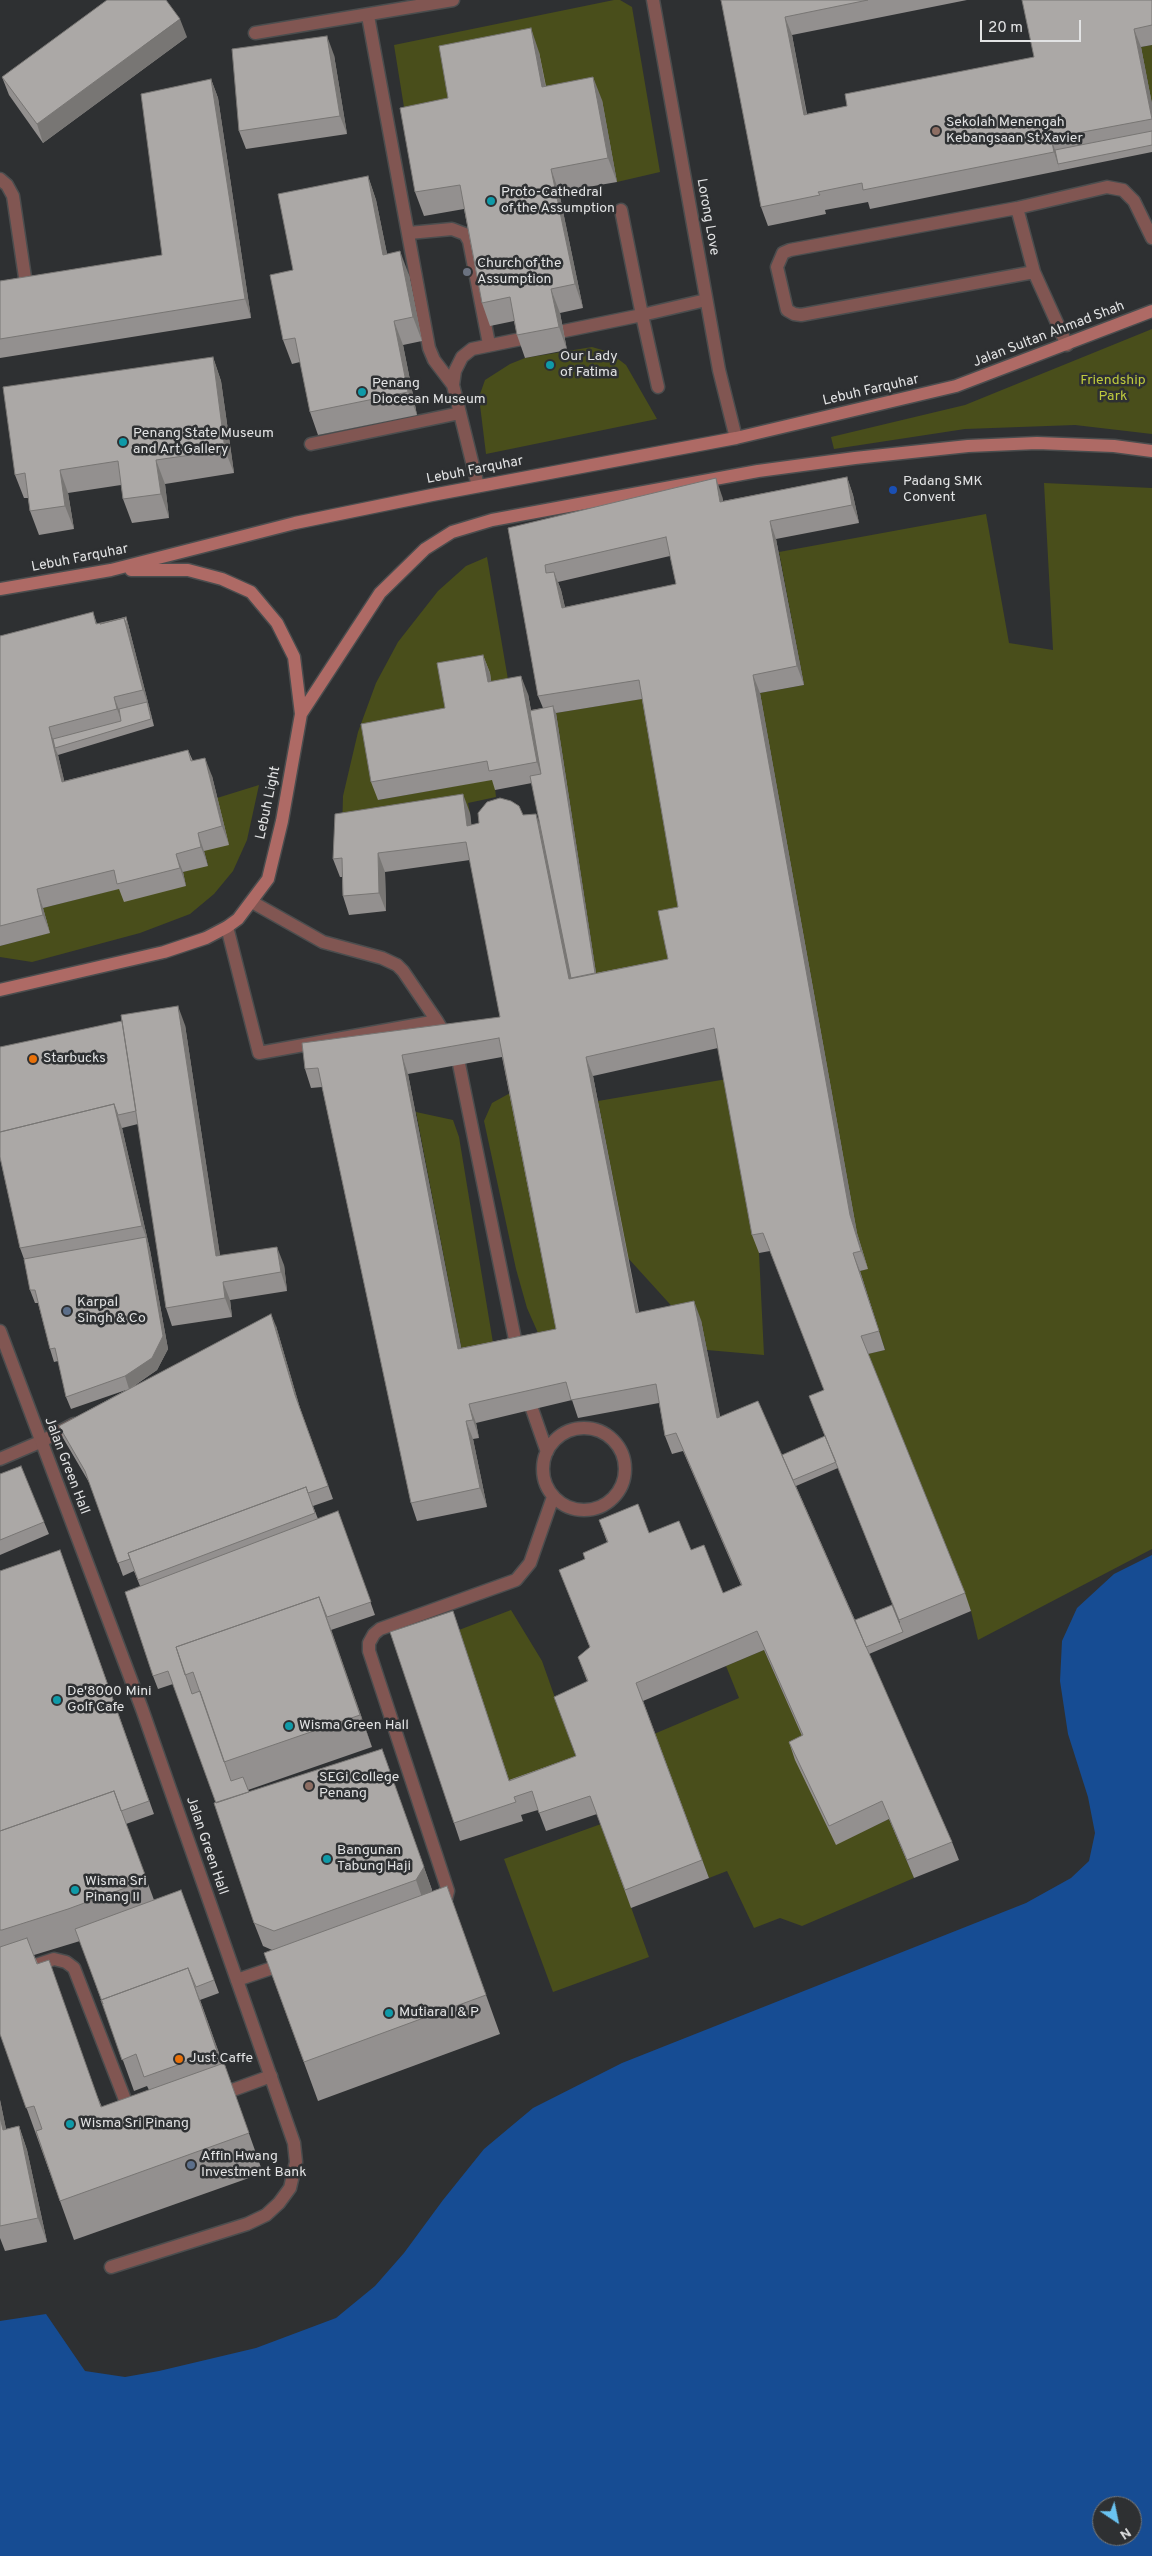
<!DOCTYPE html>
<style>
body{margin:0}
#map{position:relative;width:1152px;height:2556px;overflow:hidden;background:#2e3032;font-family:Overpass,sans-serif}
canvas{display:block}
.north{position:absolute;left:1092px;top:2496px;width:50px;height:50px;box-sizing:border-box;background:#2e3032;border:1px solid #767879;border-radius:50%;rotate:146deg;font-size:14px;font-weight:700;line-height:20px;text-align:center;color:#e2e3e4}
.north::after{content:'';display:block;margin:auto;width:18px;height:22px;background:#6ac3f1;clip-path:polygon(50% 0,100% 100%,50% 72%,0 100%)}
.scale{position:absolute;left:980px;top:20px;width:101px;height:22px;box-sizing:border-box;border:2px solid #e2e3e4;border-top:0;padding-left:6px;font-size:15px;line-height:18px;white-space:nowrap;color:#e2e3e4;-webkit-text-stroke:4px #2e3032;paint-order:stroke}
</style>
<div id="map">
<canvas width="1152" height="2556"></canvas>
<div class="north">N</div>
<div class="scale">20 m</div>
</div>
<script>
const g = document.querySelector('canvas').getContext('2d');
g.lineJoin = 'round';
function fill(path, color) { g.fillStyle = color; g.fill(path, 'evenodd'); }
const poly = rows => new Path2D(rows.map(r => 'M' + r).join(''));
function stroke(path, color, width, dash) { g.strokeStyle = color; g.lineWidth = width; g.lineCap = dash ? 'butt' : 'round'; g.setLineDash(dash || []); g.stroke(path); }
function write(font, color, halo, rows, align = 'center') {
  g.font = font + ' Overpass,sans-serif'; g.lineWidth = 5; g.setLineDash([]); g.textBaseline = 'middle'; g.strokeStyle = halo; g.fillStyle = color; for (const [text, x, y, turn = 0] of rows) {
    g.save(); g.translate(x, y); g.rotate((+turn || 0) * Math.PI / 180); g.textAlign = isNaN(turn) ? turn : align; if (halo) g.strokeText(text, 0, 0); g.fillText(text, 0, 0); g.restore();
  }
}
fill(poly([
 [614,0,620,0,632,7,660,172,617,182,602,101,457,122,408,132,394,45],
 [1152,45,1152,104,1141,47],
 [1152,329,1152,434,1075,425,965,429,834,449,831,437,965,405],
 [592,347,609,352,626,365,657,419,486,454,479,397,485,380,510,364,525,358],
 [1044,483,1152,488,1152,1549,978,1640,971,1611,867,1354,885,1350,860,1271,867,1269,857,1234,760,693,804,685,779,552,986,514,1009,643,1053,650],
 [487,557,511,697,452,727,378,800,494,779,496,797,468,803,470,813,342,832,343,796,358,732,376,683,398,642,438,591,466,566],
 [646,698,684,926,674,977,599,992,556,713],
 [259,785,247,840,233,871,214,894,190,914,140,933,32,962,0,957,0,946,49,933,43,908,121,888,186,886,183,872,208,865,204,851,217,798],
 [727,1079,759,1253,764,1355,707,1350,701,1320,687,1323,628,1258,598,1101],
 [512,1092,562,1348,546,1351,527,1308,516,1269,484,1121,492,1103],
 [416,1112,453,1120,459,1137,496,1361,465,1367],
 [511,1610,542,1661,582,1774,515,1799,459,1630],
 [764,1650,810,1753,836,1844,889,1819,914,1878,802,1926,780,1918,754,1928,727,1871,709,1878,654,1734,739,1698,726,1666],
 [601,1824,649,1957,553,1992,504,1859]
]), '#494e1b');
fill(poly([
 [1152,1555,1152,2556,0,2556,0,2321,46,2314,85,2371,125,2377,159,2371,256,2348,336,2318,375,2286,404,2253,443,2200,484,2149,533,2108,622,2063,1026,1903,1071,1878,1089,1861,1095,1833,1088,1797,1068,1734,1060,1681,1062,1641,1077,1608,1114,1574],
 [1102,2506,1132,2506,1132,2536,1102,2536]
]), '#164c93');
const service = poly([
 [368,16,429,348,434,360,453,385],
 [0,179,7,185,13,196,27,291],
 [1017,208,1034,272,1067,345],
 [409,233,452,229,465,234,469,241,489,344],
 [1034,272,801,315,794,314,787,310,777,267,783,253,790,250,1017,208,1107,187,1123,190,1134,201,1152,238],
 [564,331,642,315,621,210],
 [658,387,642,315,706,300],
 [311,444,460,413],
 [478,486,453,385,455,371,462,357,472,349,521,339],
 [252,902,323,942,382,958,397,965,403,971,437,1021],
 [227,927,259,1053,437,1021,447,1038],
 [459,1064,518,1354],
 [532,1409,547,1452],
 '543 1469a41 41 0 1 1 82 0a41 41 0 1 1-82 0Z',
 [0,1459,40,1442,74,1424],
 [445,1903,448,1891,369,1651,369,1643,374,1634,380,1629,516,1580,530,1563,553,1497],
 [33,1966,54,1959,66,1962,74,1968,129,2110,133,2114],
 [237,1980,284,1964],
 [219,2095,271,2076]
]);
const minor = poly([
 [653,0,719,370,736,438],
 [255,33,453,0],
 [0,1331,142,1709,294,2143,296,2162,290,2188,279,2203,266,2215,247,2224,111,2267]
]);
const secondary = poly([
 [131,570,188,570,222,579,251,592,277,623,294,657,301,714],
 [0,589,111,570,295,523,432,495,736,438,956,386,1152,311],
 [0,990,164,952,206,938,227,927,238,919,268,879,282,821,301,714,380,593,425,549,452,532,492,520,758,471,855,458,968,446,1037,443,1114,446,1152,451]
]);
stroke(service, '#4b4d4e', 15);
stroke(minor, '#4b4d4e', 15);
stroke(secondary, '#4b4d4e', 15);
stroke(service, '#815652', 12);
stroke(minor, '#815652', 12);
stroke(secondary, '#ae6a65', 12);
fill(poly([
 [721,0,967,0,792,35,807,114,847,106,1034,57,1152,0,1152,45,1141,47,1152,104,1152,152,870,209,868,202,825,210,826,214,768,226,761,207],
 [187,37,43,143,9,95,2,77],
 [539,52,546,86,602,100,617,182,559,192,583,308,560,313,567,350,525,358,517,335,514,321,490,326,482,303,464,209,424,216,415,192,448,98],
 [334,55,347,134,246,149,239,131],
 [211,79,218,98,251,318,0,358,0,281,162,255],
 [368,176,376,200,387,254,409,275,422,341,403,345,417,415,318,435,310,412,300,362,292,364,283,340,293,270],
 [213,357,221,381,234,473,165,484,169,518,132,523,123,499,121,485,68,493,74,529,39,535,30,511,28,498,24,498,15,475],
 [847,477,853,495,859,523,776,539,804,685,760,693,857,1233,868,1269,860,1271,885,1350,868,1354,965,1593,971,1611,869,1654,952,1842,959,1860,914,1878,889,1819,836,1845,795,1760,789,1742,802,1736,764,1650,643,1701,709,1878,631,1908,597,1814,546,1831,538,1810,521,1815,523,1821,460,1841,454,1823,453,1611,509,1780,576,1756,587,1681,578,1657,590,1648,559,1570,585,1559,607,1542,599,1520,649,1533,691,1550,723,1593,741,1585,683,1451,672,1454,665,1436,659,1403,578,1418,572,1400,476,1423,479,1438,473,1439,487,1507,417,1521,411,1503,322,1087,311,1088,305,1069,500,1017,470,860,385,872,386,911,349,915,343,896,342,877,340,877,333,859,470,813,471,825,523,815,540,823,532,783,495,790,492,780,378,800,371,782,445,708,483,655,490,673,491,681,528,694,531,710,543,708,538,696,508,528,722,496,723,501],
 [670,556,676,584,565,607,561,590,558,582],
 [642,699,678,907,668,959,596,973,556,713],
 [718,1048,752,1235,759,1253,770,1251,824,1390,809,1396,826,1439,782,1455,720,1417,701,1320,639,1312,593,1076],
 [502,1057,556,1329,461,1348,408,1074],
 [838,1468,900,1623,855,1620,796,1486],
 [93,612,97,624,128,624,154,726,58,755,64,781,188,750,193,761,212,776,229,845,204,851,208,866,183,872,186,886,124,902,119,889,43,908,50,933,0,946,0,636],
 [185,1025,220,1256,284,1265,287,1291,230,1300,232,1317,172,1326,166,1308,138,1124,122,1128,150,1250,168,1349,157,1370,134,1386,276,1326,300,1408,333,1499,313,1506,318,1519,338,1511,375,1615,331,1630,372,1747,248,1790,249,1792,382,1749,432,1890,431,1892,447,1886,500,2034,318,2101,264,1953,272,1950,263,1946,254,1923,216,1803,173,1684,158,1689,153,1676,140,1586,134,1571,123,1576,90,1484,63,1438,59,1426,126,1390,71,1409,66,1397,58,1361,54,1362,50,1349,38,1303,35,1303,30,1290,24,1259,20,1248,0,1158],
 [0,1474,44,1522,49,1534,0,1555],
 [60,1550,154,1814,126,1824,154,1900,181,1890,219,1993,200,2000,223,2064,224,2063,263,2173,74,2240,0,2034,0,1571],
 [80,1941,134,2091,147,2086,149,2090,102,2107,34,1955],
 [0,2100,6,2129,19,2126,27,2150,47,2242,5,2251,0,2238]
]), '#93908f');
fill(poly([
 [785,17,792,35,810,133,804,115],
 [180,19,187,37,43,143,37,124],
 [531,28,539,52,550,110,542,87],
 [1134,29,1141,47,1152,104,1152,120],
 [327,36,334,55,347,134,340,116],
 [593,77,602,100,617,182,608,158],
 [211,79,218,98,251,318,245,299],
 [1051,138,1057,156,1058,164,1060,171,1054,152],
 [551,169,559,192,583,308,575,284],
 [368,176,376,200,392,278,383,255],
 [400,251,409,275,422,341,413,317],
 [551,289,560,313,567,350,559,327],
 [394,321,403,345,417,415,408,392],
 [213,357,221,381,234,473,225,450],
 [156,460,165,484,169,518,161,494],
 [60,470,68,493,74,529,65,506],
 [847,477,853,495,859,523,852,505],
 [716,478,722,496,726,520,720,502],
 [770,521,776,539,804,685,797,666],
 [554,572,561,590,569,626,562,608],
 [126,617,128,624,154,726,147,702,143,690,124,618],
 [483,655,490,673,494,700,488,682],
 [753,675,760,693,857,1233,868,1269,861,1251,850,1215],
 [521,676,528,694,543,781,537,762],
 [114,697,121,715,124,728,117,709],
 [553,706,556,713,599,992,597,986],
 [49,727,55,745,55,748,58,755,69,800,62,782],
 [205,758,212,776,229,845,222,826],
 [463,794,470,813,474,845,467,826],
 [536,814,543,832,574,990,569,979],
 [198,833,204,851,208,866,201,847],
 [378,853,385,872,386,911,379,893],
 [176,854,183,872,186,886,180,868],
 [37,889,43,908,50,933,43,915],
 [178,1006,185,1025,223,1275,216,1256],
 [402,1055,408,1074,465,1367,458,1349],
 [586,1057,593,1076,642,1331,636,1313],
 [114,1104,122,1128,150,1250,168,1349,157,1370,129,1389,125,1376,146,1237,142,1226],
 [277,1247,284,1265,287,1291,281,1272],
 [853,1253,860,1271,885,1350,879,1331],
 [223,1282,230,1300,232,1317,225,1298],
 [694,1301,701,1320,724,1436,717,1418],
 [271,1314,276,1326,300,1408,295,1395],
 [469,1404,476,1423,479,1438,473,1420],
 [466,1421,473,1439,487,1507,480,1488],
 [319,1597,331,1629,372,1747,360,1715],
 [453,1611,459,1630,515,1799,509,1781],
 [382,1749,432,1890,424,1903,416,1880],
 [188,1968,200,2000,229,2082,217,2051],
 [0,2100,11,2153,3,2130,0,2117],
 [19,2126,27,2150,47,2242,38,2218]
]), '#787674');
const building = poly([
 [107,0,166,0,180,19,37,124,2,77,107,0],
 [721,0,868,0,785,17,804,115,847,106,845,94,1034,57,1022,0,1152,0,1152,25,1134,29,1152,119,1051,138,1054,152,863,190,862,183,818,192,820,195,761,207,721,0],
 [531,28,542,87,593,77,608,158,551,169,575,284,551,289,559,327,517,335,510,297,482,303,460,185,415,192,400,108,448,98,439,46,531,28],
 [327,36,340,116,239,131,232,49,327,36],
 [211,79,245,299,0,339,0,281,162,255,141,94,211,79],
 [1152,131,1152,145,1058,164,1055,150,1152,131],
 [368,176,383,255,400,251,413,317,394,321,408,392,310,412,295,338,283,340,270,275,293,270,278,194,368,176],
 [213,357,225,450,156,460,161,494,123,499,118,461,60,470,65,506,30,511,25,473,15,475,3,387,213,357],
 [847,477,852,505,770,521,797,666,753,675,850,1215,861,1251,853,1253,879,1331,861,1336,965,1593,899,1620,809,1396,824,1390,763,1233,752,1235,714,1028,586,1057,636,1313,694,1301,717,1418,758,1401,952,1842,907,1860,882,1801,829,1826,789,1742,803,1735,757,1631,636,1683,702,1860,625,1890,590,1796,539,1813,532,1791,514,1797,516,1802,454,1823,390,1632,453,1611,509,1781,576,1756,554,1697,588,1681,578,1657,590,1647,559,1570,585,1559,583,1553,608,1542,599,1520,638,1504,649,1533,679,1521,691,1550,704,1545,723,1593,742,1585,676,1433,665,1436,656,1384,571,1400,566,1382,469,1404,473,1420,466,1421,480,1488,411,1503,318,1068,305,1069,302,1043,500,1017,466,842,378,853,379,893,343,896,342,858,333,859,335,814,463,794,467,826,479,823,478,813,487,802,500,798,511,801,519,806,523,815,536,814,569,979,668,959,658,911,678,907,639,680,538,696,508,528,716,478,720,502,847,477],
 [666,537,676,584,562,608,554,572,546,573,545,565,666,537],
 [499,1038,556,1329,458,1349,402,1055,499,1038],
 [93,612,96,624,124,618,143,690,114,697,117,709,49,727,62,782,188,750,191,761,205,758,222,826,198,833,201,847,176,854,180,868,117,884,114,870,37,889,43,915,0,926,0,636,93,612],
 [126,617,129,630,124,618,100,624,126,617],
 [483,655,488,682,521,676,537,762,489,771,487,761,371,782,361,724,445,708,437,663,483,655],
 [147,702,151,719,55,748,53,739,121,721,119,709,147,702],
 [553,706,595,973,571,978,530,776,541,774,530,711,553,706],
 [178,1006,216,1256,277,1247,281,1272,223,1282,225,1298,166,1308,121,1015,178,1006],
 [122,1021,136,1111,118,1115,114,1104,0,1132,0,1047,122,1021],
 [114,1104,142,1226,20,1248,0,1157,0,1132,114,1104],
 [146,1237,163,1336,152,1358,125,1376,66,1397,55,1348,50,1349,35,1290,30,1290,24,1259,146,1237],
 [271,1314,295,1395,328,1486,308,1493,306,1487,128,1553,130,1559,118,1563,85,1471,59,1426,271,1314],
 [825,1436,836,1462,793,1480,782,1455,825,1436],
 [21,1466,44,1522,0,1540,0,1474,21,1466],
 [306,1487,315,1513,138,1580,128,1553,306,1487],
 [338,1511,371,1602,327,1617,319,1597,176,1647,192,1694,200,1691,231,1781,243,1777,249,1792,216,1803,168,1671,153,1676,125,1592,338,1511],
 [60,1550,149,1801,121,1811,114,1791,0,1831,0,1571,60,1550],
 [319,1597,360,1715,224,1762,193,1672,185,1675,176,1647,319,1597],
 [892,1605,903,1632,866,1647,855,1620,892,1605],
 [382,1749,424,1867,416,1880,274,1931,254,1923,214,1803,382,1749],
 [114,1791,147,1880,68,1909,2,1930,0,1930,0,1831,114,1791],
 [447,1886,486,1995,304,2062,264,1953,447,1886],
 [181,1890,214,1980,196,1987,188,1968,101,2000,103,2004,75,1929,181,1890],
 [27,1938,37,1964,49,1960,101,2107,224,2063,249,2133,60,2201,36,2131,42,2129,34,2106,26,2108,0,2034,0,1947,27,1938],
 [188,1968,217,2051,144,2077,136,2054,122,2060,101,2000,188,1968],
 [0,2117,3,2130,19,2126,38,2218,0,2226,0,2117]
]);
fill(building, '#aba8a6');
stroke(building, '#787674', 1);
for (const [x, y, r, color] of [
 [936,131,5,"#8d6e63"],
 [491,201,5,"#0f9aa8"],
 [467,272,5,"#6b7280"],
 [550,365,5,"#0f9aa8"],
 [362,392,5,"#0f9aa8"],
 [123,442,5,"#0f9aa8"],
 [893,490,5,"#1a4fb4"],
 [33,1059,5,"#e8710a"],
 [67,1311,5,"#5c6f8a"],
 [57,1700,5,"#0f9aa8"],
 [289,1726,5,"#0f9aa8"],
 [309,1786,5,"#8d6e63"],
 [327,1859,5,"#0f9aa8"],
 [75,1890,5,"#0f9aa8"],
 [389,2013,5,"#0f9aa8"],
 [179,2059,5,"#e8710a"],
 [70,2124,5,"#0f9aa8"],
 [191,2165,5,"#5c6f8a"]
]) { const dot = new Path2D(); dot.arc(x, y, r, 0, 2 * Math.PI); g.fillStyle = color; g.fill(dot); stroke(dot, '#2e3032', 2); }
write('14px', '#e2e3e4', '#2e3032', [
 ["Sekolah Menengah",946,123],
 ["Kebangsaan St Xavier",946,139],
 ["Proto-Cathedral",501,193],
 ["of the Assumption",501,209],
 ["Church of the",477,264],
 ["Assumption",477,280],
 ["Our Lady",560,357],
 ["of Fatima",560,373],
 ["Penang",372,384],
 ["Diocesan Museum",372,400],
 ["Penang State Museum",133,434],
 ["and Art Gallery",133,450],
 ["Padang SMK",903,482],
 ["Convent",903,498],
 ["Starbucks",43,1059],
 ["Karpal",77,1303],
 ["Singh & Co",77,1319],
 ["De'8000 Mini",67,1692],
 ["Golf Cafe",67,1708],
 ["Wisma Green Hall",299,1726],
 ["SEGi College",319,1778],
 ["Penang",319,1794],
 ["Bangunan",337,1851],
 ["Tabung Haji",337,1867],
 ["Wisma Sri",85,1882],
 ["Pinang II",85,1898],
 ["Mutiara I & P",399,2013],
 ["Just Caffe",189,2059],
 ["Wisma Sri Pinang",80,2124],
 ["Affin Hwang",201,2157],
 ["Investment Bank",201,2173]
], 'left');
write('14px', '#e2e3e4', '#2e3032', [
 ["Lorong Love",707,217,80],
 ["Jalan Sultan Ahmad Shah",1049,335,-21],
 ["Lebuh Farquhar",871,391,-13],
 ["Lebuh Farquhar",475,471,-11],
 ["Lebuh Farquhar",80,559,-11],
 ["Lebuh Light",269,803,-78],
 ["Jalan Green Hall",66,1466,69],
 ["Jalan Green Hall",206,1846,71]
]);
write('14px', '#beca3d', '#2e3032', [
 ["Friendship",1113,381],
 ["Park",1113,397]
]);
</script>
